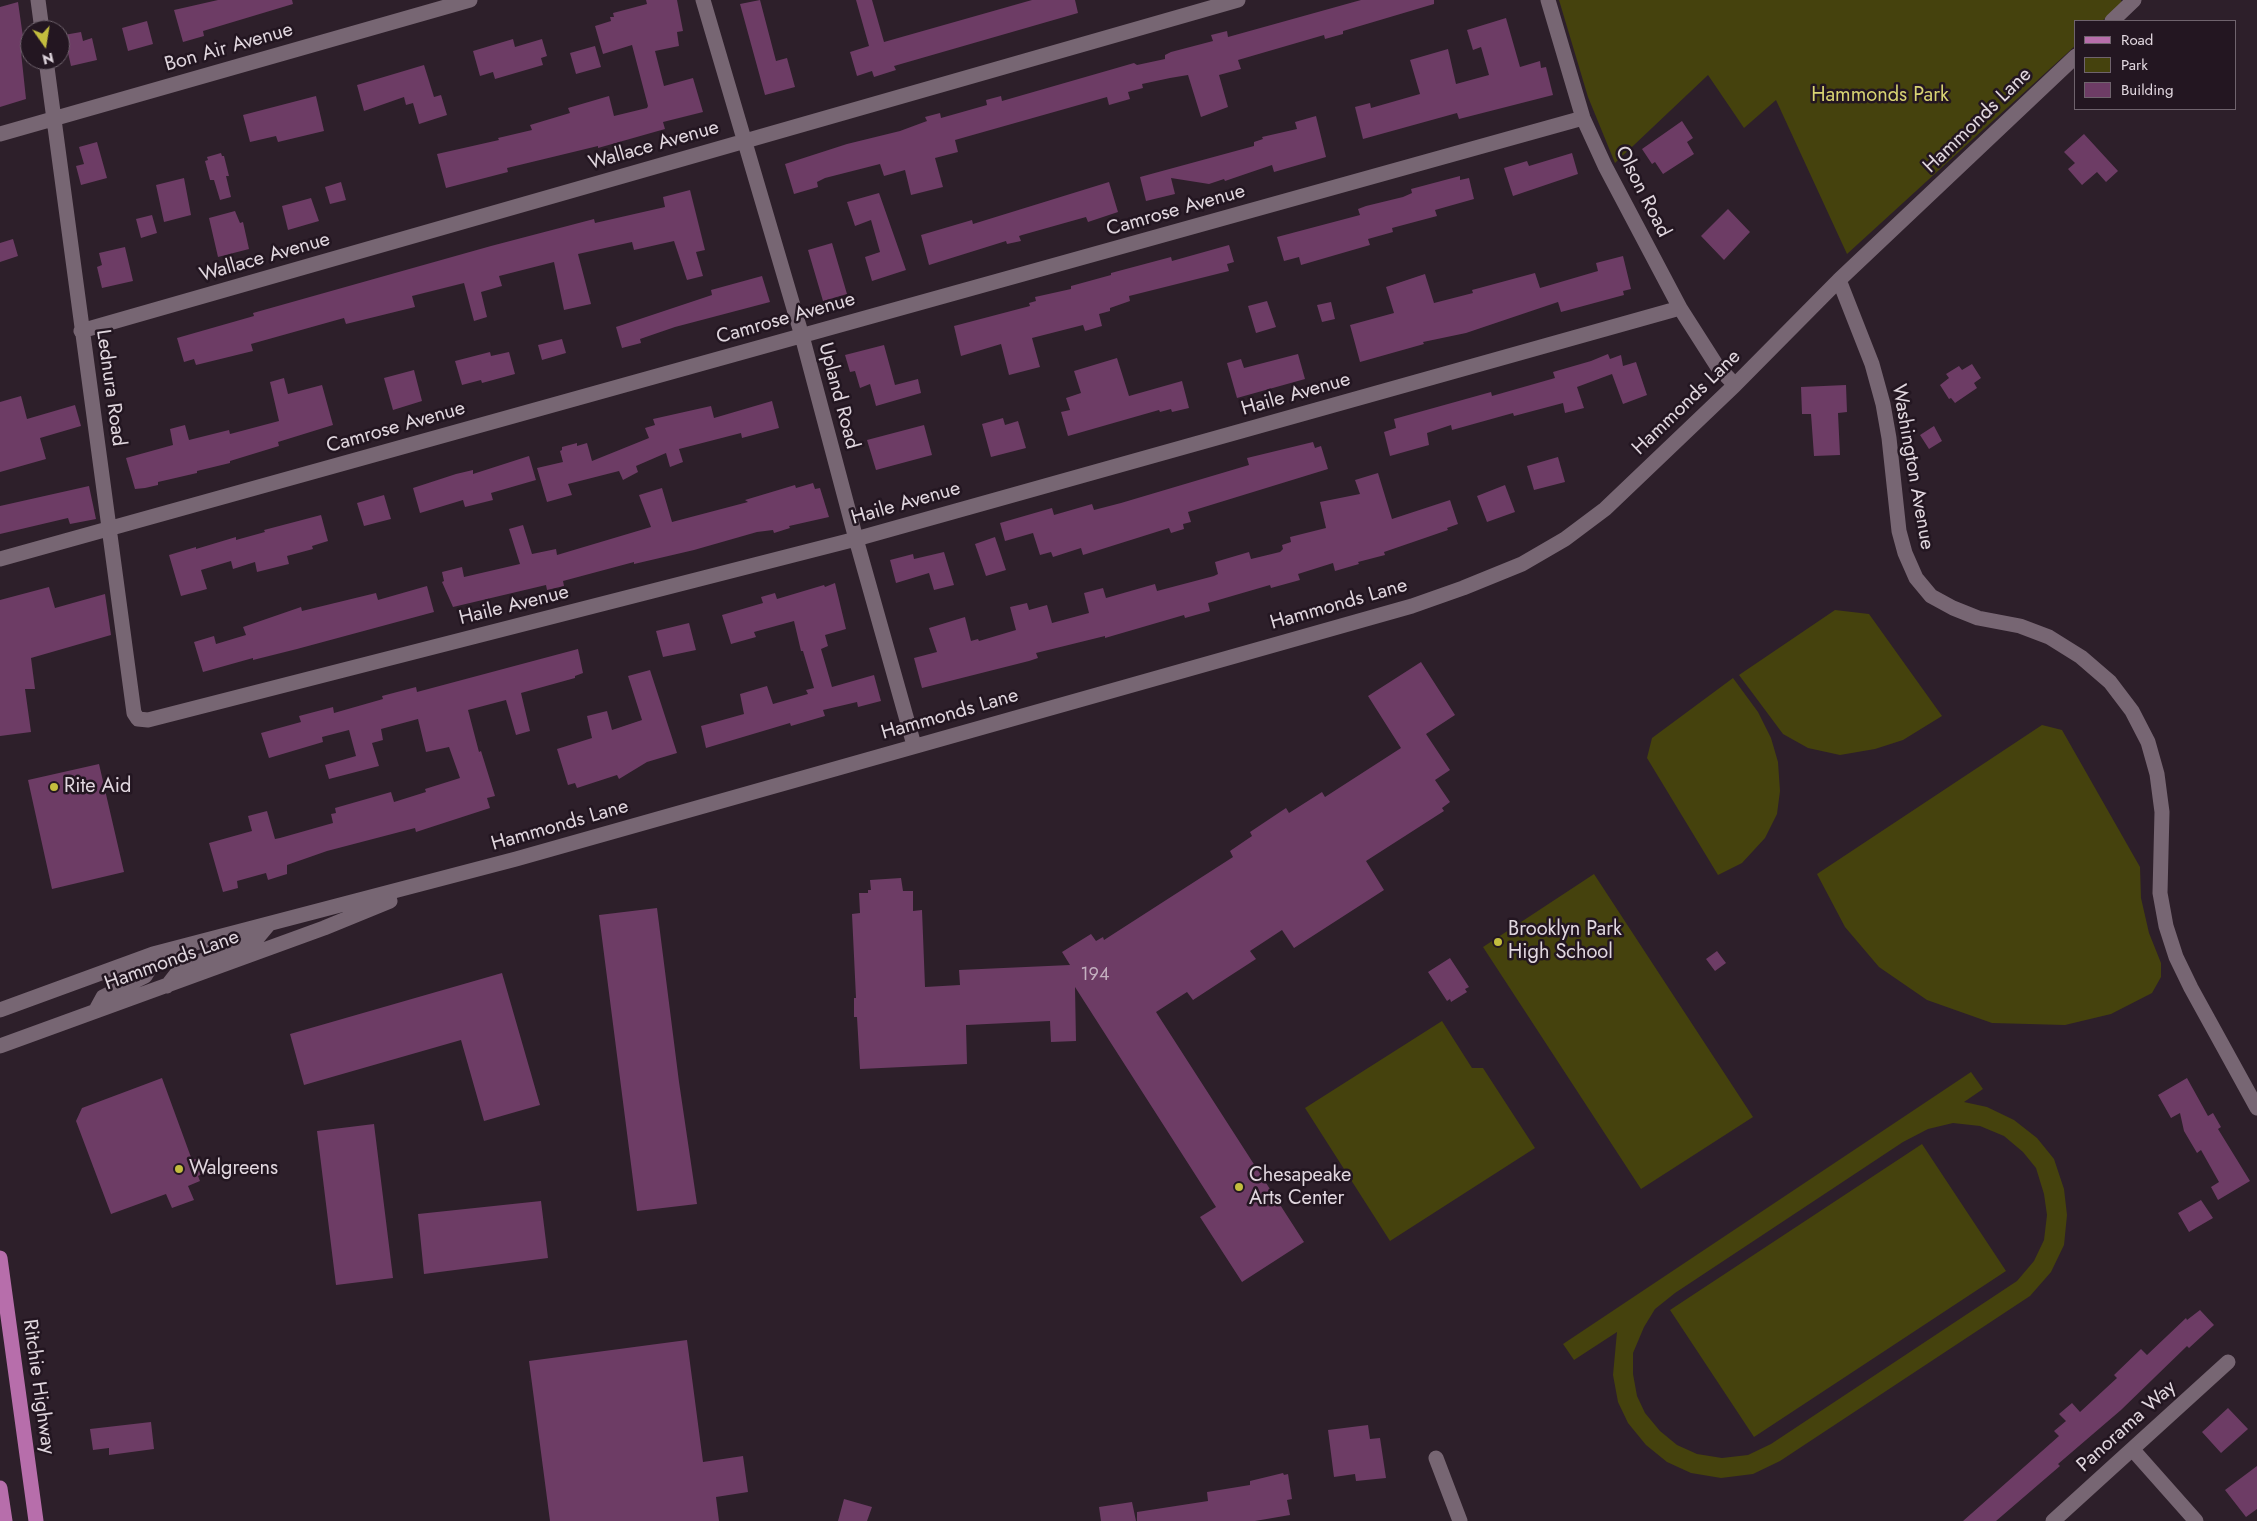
<!DOCTYPE html>
<style>
body{margin:0}
#map{position:relative;width:2257px;height:1521px;overflow:hidden;background:#2d1f2a;font-family:Jost,sans-serif}
canvas{display:block}
.legend{position:absolute;left:2074px;top:20px;width:162px;height:90px;box-sizing:border-box;background:#231621;border:1px solid #6f636d;margin:0;padding:6px 9px;list-style:none;font-size:15px;color:#e1d7df}
.legend li{display:flex;align-items:center;gap:10px;height:25px}
.legend b{width:25px;border:1px solid #6f636d}
.north{position:absolute;left:20px;top:20px;width:50px;height:50px;box-sizing:border-box;background:#231621;border:1px solid #6f636d;border-radius:50%;rotate:167deg;font-size:14px;font-weight:700;line-height:20px;text-align:center;color:#e1d7df}
.north::after{content:'';display:block;margin:auto;width:18px;height:22px;background:#c3bd3e;clip-path:polygon(50% 0,100% 100%,50% 72%,0 100%)}
</style>
<div id="map">
<canvas width="2257" height="1521"></canvas>
<ul class="legend">
<li><b style="height:6px;background:#b76eab"></b>Road</li>
<li><b style="height:14px;background:#45420d"></b>Park</li>
<li><b style="height:14px;background:#6d3c65"></b>Building</li>
</ul>
<div class="north">N</div>
</div>
<script>
const g = document.querySelector('canvas').getContext('2d');
g.lineJoin = 'round';
function fill(path, color) { g.fillStyle = color; g.fill(path, 'evenodd'); }
const poly = rows => new Path2D(rows.map(r => 'M' + r).join(''));
function stroke(path, color, width, dash) { g.strokeStyle = color; g.lineWidth = width; g.lineCap = dash ? 'butt' : 'round'; g.setLineDash(dash || []); g.stroke(path); }
function write(font, color, halo, rows, align = 'center') {
  g.font = font + ' Jost,sans-serif'; g.lineWidth = 5; g.setLineDash([]); g.textBaseline = 'middle'; g.strokeStyle = halo; g.fillStyle = color; for (const [text, x, y, turn = 0] of rows) {
    g.save(); g.translate(x, y); g.rotate((+turn || 0) * Math.PI / 180); g.textAlign = isNaN(turn) ? turn : align; if (halo) g.strokeText(text, 0, 0); g.fillText(text, 0, 0); g.restore();
  }
}
fill(poly([
 [1559,0,2121,0,2122,3,2102,21,2076,21,2076,45,1847,254,1776,100,1744,128,1708,75,1615,163,1588,97],
 [1835,610,1869,614,1942,716,1903,740,1875,749,1840,755,1808,748,1783,734,1739,675],
 [1733,678,1758,712,1771,738,1778,762,1780,791,1777,814,1765,838,1742,863,1718,875,1647,758,1652,738],
 [2042,725,2062,730,2140,867,2141,898,2149,933,2161,963,2161,977,2152,993,2111,1014,2065,1025,1992,1023,1927,1000,1879,967,1845,927,1817,874],
 [1594,874,1753,1117,1641,1189,1483,947],
 [1442,1021,1472,1068,1483,1068,1535,1148,1390,1241,1305,1108],
 [1971,1072,1983,1089,1964,1102,1987,1107,2014,1120,2037,1138,2054,1159,2064,1189,2067,1215,2064,1245,2051,1272,2030,1296,1780,1461,1753,1474,1721,1478,1691,1473,1667,1462,1646,1445,1628,1423,1618,1402,1613,1375,1617,1332,1574,1360,1563,1344],
 [1953,1123,1980,1126,2004,1136,2023,1152,2036,1168,2044,1194,2047,1215,2044,1240,2034,1261,2017,1281,1771,1444,1748,1455,1722,1458,1697,1454,1677,1445,1660,1431,1645,1413,1637,1396,1633,1374,1633,1353,1644,1327,1655,1309,1675,1293,1903,1142,1928,1129],
 [1922,1144,2006,1271,1754,1437,1670,1310]
]), '#45420d');
fill(poly([
 [218,0,292,0,293,4,203,31,204,36,183,42,174,10],
 [646,0,677,0,683,31,677,32,679,46,655,51,664,86,693,78,703,112,663,122,665,129,598,148,598,146,507,168,508,172,446,188,437,154,499,140,498,138,532,130,530,125,570,113,568,108,609,96,614,116,647,108,648,106,632,45,603,54,595,26,611,21,610,17,614,17,613,13,647,4],
 [760,0,776,61,787,58,795,87,765,95,740,4],
 [856,0,872,0,884,42,1032,0,1075,0,1078,13,894,66,896,70,874,77,872,71,857,76,850,52,869,46],
 [1361,0,1434,0,1434,4,1343,31,1343,34,1325,39,1324,35,1238,60,1241,69,1219,75,1228,107,1201,117,1188,75,1170,78,1142,84,1143,88,1128,92,1130,99,1109,105,1107,97,955,140,958,152,935,158,943,187,911,195,905,170,884,176,880,164,825,178,817,182,818,187,794,194,785,164,847,144,900,131,927,121,925,117,940,113,941,118,987,105,986,100,1001,96,1002,101,1134,63,1137,65,1165,59,1165,55,1171,52,1213,41,1211,35,1227,31,1228,37],
 [18,2,25,51,21,52,26,99,0,107,0,7],
 [1506,18,1520,67,1540,61,1541,68,1546,67,1553,95,1459,119,1457,113,1363,139,1355,107,1370,103,1371,108,1420,94,1410,60,1448,49,1456,84,1489,75,1481,47,1473,50,1467,30],
 [147,21,153,44,128,51,122,28],
 [81,32,83,41,92,38,97,60,71,66,64,35],
 [513,39,515,47,542,39,547,56,541,58,543,65,495,79,493,72,480,76,473,51],
 [595,46,601,67,576,74,570,53],
 [424,65,434,97,441,95,447,115,419,124,413,103,406,105,404,97,364,111,357,85],
 [316,96,324,131,278,142,276,136,250,142,243,115],
 [1316,116,1326,157,1274,172,1272,165,1225,181,1224,179,1209,184,1171,178,1175,194,1146,201,1140,177,1254,146,1254,142,1263,139,1262,137,1297,129,1295,122],
 [1682,121,1693,138,1687,142,1694,154,1663,174,1655,162,1652,164,1642,149],
 [2084,134,2118,171,2106,182,2097,172,2082,185,2068,169,2075,163,2064,152],
 [97,142,107,178,81,185,76,166,84,164,79,147],
 [221,153,222,156,224,156,229,176,226,176,231,197,220,200,214,180,210,180,205,161,208,160,207,157],
 [1572,153,1578,174,1513,196,1504,168,1527,161,1529,166],
 [1460,176,1460,180,1469,178,1474,199,1435,210,1437,216,1392,228,1393,232,1368,239,1370,245,1301,265,1299,257,1284,261,1277,237,1360,215,1358,209,1366,206,1403,197,1412,193,1411,189],
 [184,178,191,215,164,222,156,185],
 [341,182,346,200,330,204,325,187],
 [1109,182,1118,212,1088,222,1086,217,1022,235,1019,236,1021,241,1007,244,1006,241,929,265,921,235,972,220,973,224],
 [690,190,705,250,696,252,703,276,687,280,674,241,634,250,632,242,578,254,591,304,564,310,554,262,499,276,502,286,481,292,487,317,474,321,464,283,412,296,415,307,346,324,344,318,251,344,253,351,196,365,194,359,184,362,177,338,254,316,253,313,491,246,594,219,595,223,665,207,663,197],
 [879,193,906,270,872,281,865,257,880,252,871,220,855,226,847,202],
 [311,198,319,221,288,230,282,206],
 [1728,209,1750,232,1724,260,1701,236],
 [235,211,240,223,243,222,249,249,218,257,209,218],
 [152,215,157,233,141,238,136,219],
 [13,239,18,256,0,262,0,243],
 [832,243,847,294,823,301,808,250],
 [1229,245,1234,262,1227,264,1229,271,1129,296,1130,301,1110,308,1110,311,1099,314,1102,326,1085,331,1083,325,1032,338,1040,367,1009,375,1001,344,961,356,954,326,1030,306,1029,303,1036,301,1035,297,1071,289,1071,286,1111,275,1111,273,1171,257,1172,261],
 [125,247,133,281,102,288,97,267,102,265,99,253],
 [1623,256,1631,289,1623,291,1624,295,1561,312,1558,302,1466,333,1423,342,1424,344,1360,362,1350,325,1394,313,1386,287,1425,274,1434,303,1473,293,1472,290,1535,273,1540,288,1598,271,1596,263],
 [762,276,770,302,675,327,640,339,641,343,622,348,616,327,712,295,711,290],
 [1267,301,1276,327,1256,333,1248,306],
 [1331,302,1335,319,1322,322,1317,305],
 [562,339,566,353,542,360,538,345],
 [884,345,895,385,918,379,921,393,876,406,870,384,860,388,855,371,850,372,845,355],
 [490,352,491,356,509,352,515,374,482,383,481,380,462,385,455,361],
 [1298,354,1305,379,1237,398,1227,363,1241,359,1244,368],
 [1608,354,1610,359,1621,355,1623,366,1636,362,1647,395,1623,404,1612,374,1577,387,1584,408,1565,413,1563,403,1514,416,1513,413,1452,430,1451,425,1427,433,1429,445,1390,456,1384,432,1396,428,1394,419,1491,392,1492,396,1555,378,1553,372,1591,361],
 [1117,358,1129,396,1182,381,1189,408,1172,412,1171,409,1160,412,1159,410,1068,436,1061,412,1070,410,1066,398,1081,393,1074,371],
 [1972,364,1981,378,1974,383,1977,388,1955,403,1951,398,1949,399,1940,385,1949,378,1946,374,1959,366,1962,370],
 [414,370,422,401,393,410,384,378],
 [284,378,288,394,322,385,333,425,278,442,279,446,230,461,230,463,197,471,197,473,158,482,158,485,145,488,135,489,126,458,173,445,170,429,185,425,189,440,229,430,230,434,279,421,270,382],
 [1846,385,1847,412,1838,413,1840,455,1814,456,1811,414,1802,414,1801,387],
 [21,396,27,419,75,405,81,426,40,438,46,459,0,472,0,402],
 [772,401,779,428,742,438,741,433,679,449,683,462,670,467,666,453,636,466,638,472,623,480,619,471,568,484,572,495,547,502,537,468,563,462,560,451,562,450,562,447,577,443,577,446,587,443,592,461,649,438,645,428,655,425,653,419,711,406,714,418],
 [1003,418,1005,425,1018,421,1026,448,991,457,982,424],
 [924,425,932,455,876,470,867,440],
 [1934,426,1942,441,1929,449,1920,435],
 [1313,442,1315,448,1321,446,1328,469,1188,512,1191,522,1183,524,1184,529,1171,533,1169,528,1083,555,1081,548,1053,557,1051,552,1040,555,1033,533,1005,541,1000,523,1052,508,1054,515,1092,504,1094,510,1121,503,1249,465,1247,458],
 [529,456,536,480,491,493,493,500,465,507,463,500,420,513,413,488,456,474,473,470,473,474],
 [1558,457,1565,482,1534,490,1527,466],
 [1378,473,1392,519,1450,500,1458,524,1447,528,1448,530,1384,552,1385,555,1358,562,1359,564,1335,571,1333,563,1298,574,1300,580,1271,588,1270,585,1208,603,1210,611,1185,618,1184,615,1105,638,1105,636,1036,653,1038,658,1029,661,922,688,914,658,937,652,929,628,965,617,971,641,978,639,979,641,1016,630,1010,607,1027,603,1029,610,1047,605,1052,623,1089,613,1084,593,1103,588,1106,598,1155,584,1157,591,1214,576,1218,574,1215,562,1249,552,1251,559,1280,552,1283,549,1282,545,1291,542,1290,537,1326,528,1320,502,1360,494,1355,480],
 [813,483,815,489,820,488,829,517,789,526,790,528,774,533,773,530,757,532,694,550,634,564,634,562,563,581,564,586,547,590,546,585,453,607,442,582,444,581,442,572,462,567,464,577,520,564,509,529,523,525,532,554,556,549,557,555,651,527,639,495,662,488,672,522,748,502,745,500,795,485,796,488],
 [1505,485,1515,512,1487,522,1477,496],
 [89,486,96,519,70,524,68,518,0,534,0,506],
 [384,495,391,519,364,526,357,503],
 [321,515,328,541,312,546,313,549,287,556,289,564,257,572,255,562,233,569,231,561,201,570,207,589,181,596,169,555,196,547,196,549,236,537,236,540,265,532,264,530],
 [995,537,1006,570,986,576,975,544],
 [944,552,954,585,934,590,929,573,896,583,890,560,913,554,914,559],
 [835,583,846,629,825,635,828,646,821,649,832,687,874,675,881,701,858,707,857,702,823,710,825,716,791,726,790,723,706,748,701,726,744,714,740,694,767,686,773,704,808,694,806,690,814,688,803,651,801,651,794,621,754,632,756,637,731,644,722,615,763,603,761,597,775,593,777,599,824,585,825,587],
 [427,586,434,612,297,649,253,660,253,658,203,672,194,642,214,636,216,644,246,635,243,627,301,607,302,611,376,593,378,600],
 [49,587,55,608,105,594,111,635,31,658,35,689,25,689,31,732,0,736,0,600],
 [689,623,696,650,663,657,656,631],
 [578,649,583,673,575,676,575,678,521,693,530,731,516,735,506,700,468,710,479,752,481,751,495,796,487,798,490,808,416,832,415,828,327,851,287,865,287,874,268,880,266,873,237,881,238,888,223,892,209,843,252,831,248,816,267,811,275,839,280,838,333,823,331,814,336,813,335,808,391,792,394,802,426,792,425,789,460,778,449,747,426,752,418,719,381,729,383,740,372,743,379,766,329,779,325,765,356,756,349,730,322,737,323,742,269,758,261,733,301,722,299,716,333,707,334,713,383,699,382,696,416,687,417,692],
 [1421,662,1455,715,1426,734,1450,770,1435,780,1450,802,1442,808,1444,811,1366,861,1384,890,1294,948,1282,930,1250,951,1256,959,1222,981,1193,1000,1187,992,1156,1012,1304,1242,1242,1282,1200,1217,1216,1207,1075,987,1076,1041,1051,1042,1050,1021,966,1025,967,1064,860,1069,857,1017,854,1017,854,998,856,998,852,914,860,913,859,893,868,893,868,890,871,890,870,880,901,878,903,891,913,891,913,911,922,910,925,987,960,985,959,970,1070,965,1062,952,1091,934,1096,941,1103,937,1104,940,1233,857,1230,851,1252,836,1250,832,1286,808,1289,813,1322,792,1325,797,1401,748,1368,696],
 [650,670,677,753,647,762,619,779,617,775,577,788,575,783,568,785,557,749,592,738,587,716,607,711,612,730,642,720,628,676],
 [99,764,124,872,52,889,28,780],
 [657,908,679,1082,697,1204,637,1211,599,915],
 [1717,951,1726,963,1715,971,1706,959],
 [1450,958,1469,987,1465,989,1467,992,1451,1002,1450,999,1447,1001,1428,972],
 [502,973,540,1105,484,1121,461,1040,304,1085,290,1034],
 [162,1078,192,1160,196,1159,202,1174,198,1176,200,1181,188,1186,194,1200,172,1208,166,1194,111,1214,76,1121,82,1108],
 [2187,1078,2208,1116,2213,1113,2221,1127,2218,1129,2250,1181,2218,1200,2211,1187,2219,1182,2201,1150,2197,1153,2184,1131,2180,1113,2171,1118,2158,1095],
 [374,1124,393,1278,336,1285,317,1131],
 [2201,1200,2213,1218,2189,1232,2178,1213],
 [541,1201,548,1258,424,1274,418,1214],
 [2200,1310,2214,1325,2189,1348,2187,1346,2121,1410,2058,1464,2060,1466,1996,1521,1963,1521,2059,1436,2054,1431,2066,1421,2059,1414,2072,1403,2080,1412,2117,1378,2114,1375,2141,1349,2147,1355,2186,1318,2187,1320],
 [687,1340,703,1462,743,1456,748,1492,716,1497,719,1521,550,1521,529,1361],
 [2228,1408,2248,1429,2221,1453,2202,1432],
 [151,1422,154,1449,109,1455,109,1448,93,1450,90,1429],
 [1368,1425,1370,1439,1380,1438,1386,1478,1356,1481,1355,1474,1334,1477,1328,1430],
 [2257,1466,2257,1509,2246,1517,2225,1490],
 [1283,1473,1284,1475,1288,1474,1292,1499,1287,1500,1290,1515,1255,1521,1137,1521,1137,1512,1208,1501,1207,1492,1250,1485,1250,1481],
 [844,1499,872,1507,867,1521,838,1521],
 [1132,1502,1136,1521,1101,1521,1099,1507]
]), '#6d3c65');
stroke(poly([
 [38,0,42,30],
 [703,0,802,336,856,539,914,745],
 [1548,0,1583,118,1605,166,1680,308,1717,366,1735,385],
 [2112,21,2134,0],
 [46,60,134,713,138,719,148,720,856,539,1680,308],
 [0,134,470,0],
 [1839,280,1872,364,1883,404,1889,438,1899,531,1905,553,1916,578,1931,596,1953,608,1978,618,2020,626,2049,637,2081,657,2110,682,2132,711,2148,742,2157,774,2162,812,2160,893,2166,926,2176,957,2191,988,2257,1108],
 [81,331,1238,0],
 [0,559,1583,118],
 [167,986,181,968,254,942,269,924],
 [97,1008,103,997,145,976,153,963,153,954],
 [0,1010,153,954,516,859,1412,606,1463,588,1522,564,1565,539,1605,509,1735,385,1839,280,2076,56],
 [0,1046,324,928,390,901],
 [2133,1450,2196,1521],
 [1436,1458,1460,1521],
 [2053,1521,2228,1362]
]), '#776673', 15);
stroke(poly([
 [0,1258,36,1521],
 [0,1488,5,1521]
]), '#b76eab', 15);
for (const [x, y, r, color] of [
 [54,787,5,"#c3bd3e"],
 [1498,942,5,"#c3bd3e"],
 [179,1169,5,"#c3bd3e"],
 [1239,1187,5,"#c3bd3e"]
]) { const dot = new Path2D(); dot.arc(x, y, r, 0, 2 * Math.PI); g.fillStyle = color; g.fill(dot); stroke(dot, '#231621', 2); }
write('18px', '#c4b0c0', null, [
 ["194",1095,976]
]);
write('20px', '#e1d7df', '#231621', [
 ["Bon Air Avenue",229,48,-16],
 ["Hammonds Lane",1978,121,-44],
 ["Wallace Avenue",654,146,-16],
 ["Olson Road",1642,192,63],
 ["Camrose Avenue",1176,211,-16],
 ["Wallace Avenue",265,258,-16],
 ["Camrose Avenue",786,319,-16],
 ["Lednura Road",110,388,82],
 ["Haile Avenue",1296,395,-16],
 ["Upland Road",838,396,75],
 ["Hammonds Lane",1687,403,-44],
 ["Camrose Avenue",396,428,-16],
 ["Washington Avenue",1912,467,80],
 ["Haile Avenue",906,504,-16],
 ["Hammonds Lane",1339,605,-16],
 ["Haile Avenue",514,606,-14],
 ["Hammonds Lane",950,715,-16],
 ["Hammonds Lane",560,826,-16],
 ["Hammonds Lane",172,961,-20],
 ["Ritchie Highway",38,1387,82],
 ["Panorama Way",2127,1427,-42]
]);
write('20px', '#d8d373', '#231621', [
 ["Hammonds Park",1880,96]
]);
write('20px', '#e1d7df', '#231621', [
 ["Rite Aid",64,787],
 ["Brooklyn Park",1508,930],
 ["High School",1508,953],
 ["Walgreens",189,1169],
 ["Chesapeake",1249,1176],
 ["Arts Center",1249,1199]
], 'left');
</script>
